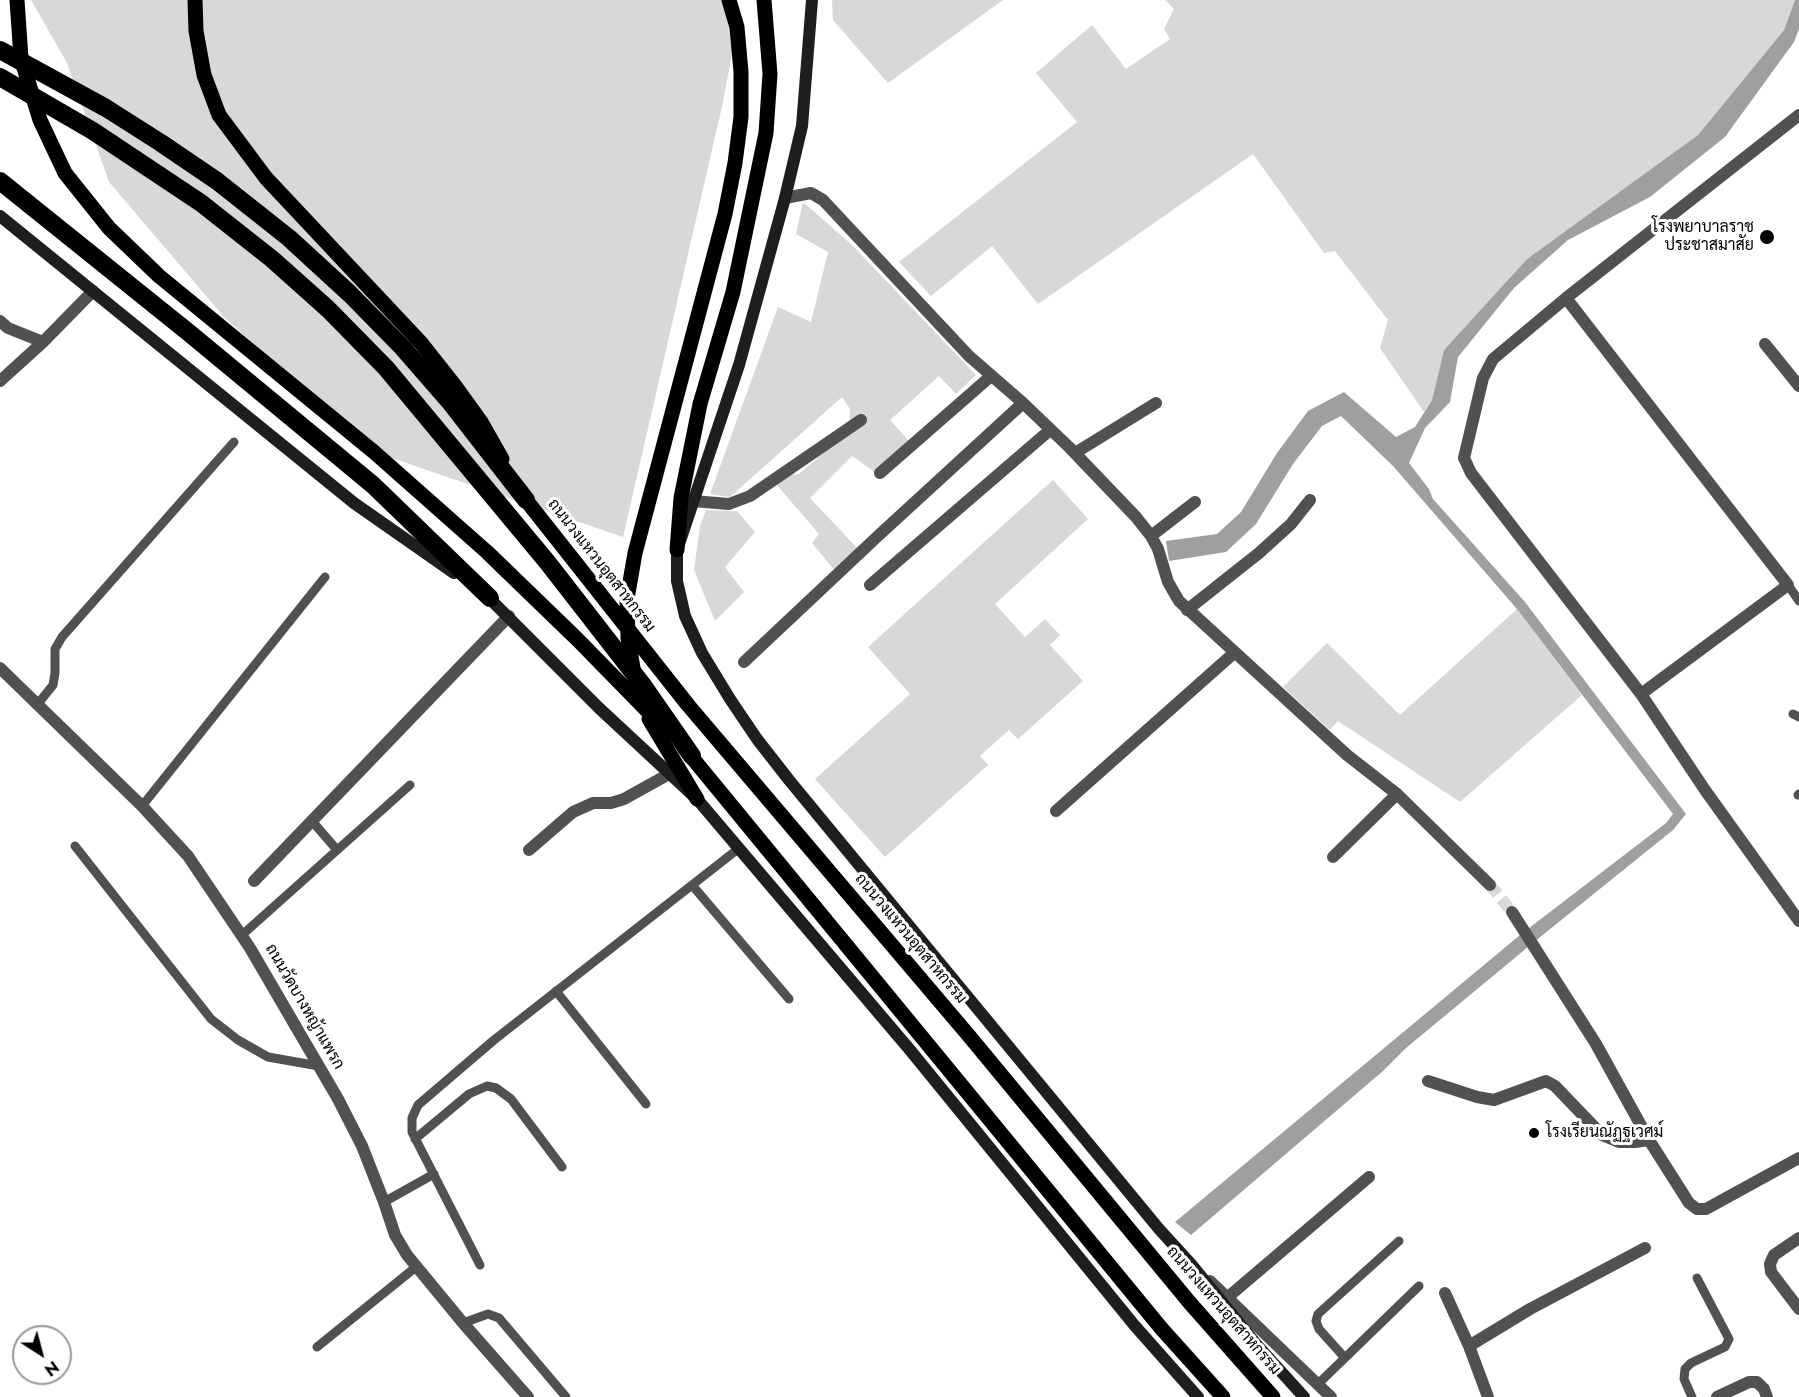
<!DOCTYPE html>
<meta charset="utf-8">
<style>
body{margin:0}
#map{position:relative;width:1799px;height:1397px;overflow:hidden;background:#fff;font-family:Jost,sans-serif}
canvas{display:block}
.north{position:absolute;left:12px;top:1325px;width:60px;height:60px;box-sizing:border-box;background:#fff;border:2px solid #999;border-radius:50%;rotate:144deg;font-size:16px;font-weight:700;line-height:24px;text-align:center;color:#000}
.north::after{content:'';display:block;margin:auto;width:21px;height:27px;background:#000;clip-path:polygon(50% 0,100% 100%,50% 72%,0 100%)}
</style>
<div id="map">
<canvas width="1799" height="1397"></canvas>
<div class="north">N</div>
</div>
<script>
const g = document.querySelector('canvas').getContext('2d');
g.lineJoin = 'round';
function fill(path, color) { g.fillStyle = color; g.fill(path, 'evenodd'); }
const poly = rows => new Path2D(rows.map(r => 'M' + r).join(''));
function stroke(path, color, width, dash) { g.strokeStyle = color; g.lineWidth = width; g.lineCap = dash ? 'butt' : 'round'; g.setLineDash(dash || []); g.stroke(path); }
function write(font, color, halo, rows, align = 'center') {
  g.font = font + ' Jost,Sarabun,sans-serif'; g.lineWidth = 6; g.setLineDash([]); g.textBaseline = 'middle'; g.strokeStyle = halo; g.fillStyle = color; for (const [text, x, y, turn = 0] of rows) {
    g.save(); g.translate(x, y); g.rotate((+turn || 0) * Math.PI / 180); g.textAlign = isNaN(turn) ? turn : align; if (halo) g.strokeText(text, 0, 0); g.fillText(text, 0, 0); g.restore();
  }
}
fill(poly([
 [31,0,735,0,737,27,723,102,623,537,374,452,225,318,109,182,67,63],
 [832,0,1003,0,888,83,833,20],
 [1165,0,1795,0,1784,30,1698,135,1527,259,1444,350,1432,400,1424,412,1380,348,1388,320,1335,251,1324,253,1253,154,1038,304,992,246,931,296,899,262,1077,122,1036,73,1092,25,1126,69,1170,39,1164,29,1174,9],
 [803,202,851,244,976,375,956,394,939,376,890,420,909,441,875,472,852,456,810,498,859,550,835,571,812,543,819,534,776,484,781,475,799,474,849,431,850,409,842,397,730,497,710,494,778,307,811,322,828,252,796,234],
 [1053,480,1088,519,995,604,1025,637,1045,619,1060,635,1050,645,1083,681,1018,739,1009,730,980,756,988,765,885,857,815,779,910,694,868,647],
 [706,510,737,511,755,532,725,567,744,592,715,621,694,570,700,526],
 [1517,609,1582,695,1460,802,1338,721,1330,730,1283,687,1327,643,1400,715]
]), '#d8d8d8');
fill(poly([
 [1795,0,1799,0,1799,29,1794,42,1725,137,1650,197,1568,240,1514,288,1458,357,1450,402,1425,428,1409,463,1429,489,1433,499,1525,602,1686,814,1673,830,1534,942,1406,1048,1383,1071,1191,1235,1175,1222,1520,935,1666,823,1673,814,1517,609,1393,466,1341,416,1322,426,1293,464,1256,524,1226,552,1169,561,1166,541,1217,534,1241,512,1277,453,1308,411,1344,392,1396,437,1415,427,1432,400,1444,350,1527,259,1698,135,1784,30]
]), '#9f9f9f');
stroke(poly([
 [1490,885,1512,912]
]), '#d9d9d9', 12, [12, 6]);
stroke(poly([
 [1788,585,1799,601],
 [37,705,53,685,55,673,55,649,62,637,234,442],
 [1793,714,1799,717],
 [1798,795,1799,794],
 [142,806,325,577],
 [312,821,337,850],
 [75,846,211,1019,238,1040,268,1057,319,1066],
 [692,885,789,999],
 [242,935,410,785],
 [556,991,646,1104],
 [415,1139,469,1094,487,1086,496,1088,511,1099,562,1167],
 [384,1202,434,1174],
 [480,1265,412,1132,412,1118,418,1105,494,1040,738,849],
 [463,1323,488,1314,499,1318,566,1397],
 [317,1347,416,1267],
 [1345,1358,1319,1329,1316,1321,1318,1314,1399,1241],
 [1318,1384,1419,1286],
 [1692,1397,1684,1379,1685,1369,1691,1363,1725,1347,1729,1339,1697,1278]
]), '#515151', 9);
stroke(poly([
 [1799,115,1566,298,1493,359,1483,378,1464,458,1471,473,1641,694,1705,790,1799,921],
 [785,198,811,193,823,200,969,356,1023,403,1070,448,1136,517,1151,536,1158,549,1168,582,1179,601,1347,755,1397,794,1490,885],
 [1566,298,1788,585,1641,694],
 [0,321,8,328,43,342],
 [1765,344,1799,386],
 [0,381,43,342,93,291],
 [1075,453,1156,403],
 [880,473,991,376],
 [693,501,729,504,750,496,861,420],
 [1151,536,1195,502],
 [870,585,1050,430],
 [1187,610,1259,553,1291,524,1310,500],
 [744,662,879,535,1023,403],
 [0,668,142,806,188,856,250,948,338,1099,362,1146,384,1202,395,1235,407,1255,463,1323,528,1397],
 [1056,811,1234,653],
 [529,850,573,812,593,803,611,803,624,799,669,774],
 [1333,857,1397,794],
 [254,881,509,616],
 [1512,912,1596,1044,1649,1140,1689,1203,1697,1209,1706,1209,1799,1158],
 [1428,1081,1477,1097,1494,1100,1546,1081,1555,1086,1602,1135,1619,1142,1635,1142,1649,1140],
 [1799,1238,1774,1255,1770,1264,1771,1272,1799,1309],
 [1210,1281,1331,1397],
 [1445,1293,1469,1346,1488,1397],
 [1228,1297,1369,1177],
 [1469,1346,1530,1309,1645,1248],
 [1717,1397,1749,1382,1757,1382,1764,1389,1767,1397]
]), '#515151', 12);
stroke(poly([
 [812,0,802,126,785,198,739,365,677,550,677,581,685,616,702,653,730,699,757,739,789,780,1159,1229,1191,1264,1257,1345,1304,1397],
 [0,216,354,503,454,573],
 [486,595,599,708,697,799,910,1050,1135,1326,1198,1397]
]), '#1e1e1e', 12);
stroke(poly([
 [17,0,21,58,40,120,65,173,109,228,159,276,374,452,487,552,578,640,668,732],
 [195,0,196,31,204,75,219,115,266,178,421,343,455,386,481,422,502,459],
 [520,490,526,500,688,705,970,1037,1190,1303,1273,1397],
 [677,550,681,498,700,404,733,292,766,133,770,74,764,0],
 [634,674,628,638,627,599,635,553,725,214,735,163,741,117,741,72,737,27,729,0],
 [649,719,697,799],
 [685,749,1161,1328,1223,1397]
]), '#000', 15);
stroke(poly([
 [0,50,106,108,161,143,217,181,289,238,350,294,403,348,450,402,526,500],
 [0,77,93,131,201,203,272,259,328,309,386,368,548,563,642,684,692,756],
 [0,181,188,332,373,485,490,598]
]), '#000', 18);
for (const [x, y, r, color] of [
 [1767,237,8,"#000"],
 [1534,1133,6,"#000"]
]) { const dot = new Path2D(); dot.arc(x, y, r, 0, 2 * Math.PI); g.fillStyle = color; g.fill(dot); stroke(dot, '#fff', 2); }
write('16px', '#000', '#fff', [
 ["โรงพยาบาลราช",1754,228],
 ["ประชาสมาสัย",1754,246],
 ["โรงเรียนณัฏฐเวศม์",1546,1133,"left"]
], 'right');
write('16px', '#000', '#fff', [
 ["ถนนวงแหวนอุตสาหกรรม",601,566,52],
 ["ถนนวงแหวนอุตสาหกรรม",910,939,50],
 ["ถนนวัดบางหญ้าแพรก",304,1007,60],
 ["ถนนวงแหวนอุตสาหกรรม",1223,1311,49]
]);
</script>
